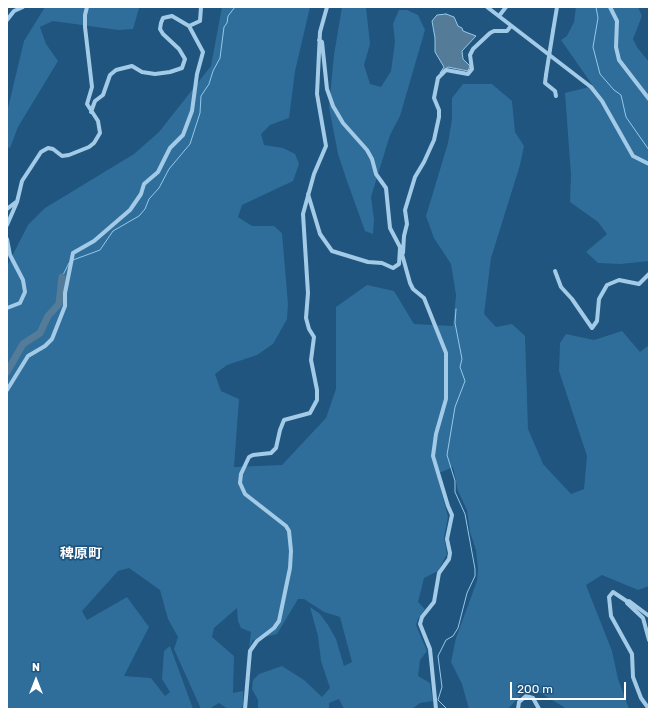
<!DOCTYPE html>
<meta charset="utf-8">
<style>
body{margin:0}
#map{position:relative;width:656px;height:716px;overflow:hidden;background:#1f557e;font-family:Rubik,sans-serif}
canvas{display:block}
.frame{position:absolute;inset:0;border:8px solid #fff;pointer-events:none}
.north{position:absolute;left:16px;top:660px;width:40px;height:40px;-webkit-text-stroke:3px #1f557e;paint-order:stroke;rotate:0deg;font-size:11px;font-weight:700;line-height:16px;text-align:center;color:#fff}
.north::after{content:'';display:block;margin:auto;width:14px;height:18px;background:#fff;clip-path:polygon(50% 0,100% 100%,50% 72%,0 100%)}
.scale{position:absolute;left:510px;top:682px;width:116px;height:18px;box-sizing:border-box;border:2px solid #fff;border-top:0;padding-left:5px;font-size:12px;line-height:14px;white-space:nowrap;color:#fff;-webkit-text-stroke:3px #1f557e;paint-order:stroke}
</style>
<div id="map">
<canvas width="656" height="716"></canvas>
<div class="frame"></div>
<div class="north">N</div>
<div class="scale">200 m</div>
</div>
<script>
const g = document.querySelector('canvas').getContext('2d');
g.lineJoin = 'round';
function fill(path, color) { g.fillStyle = color; g.fill(path, 'evenodd'); }
const poly = rows => new Path2D(rows.map(r => 'M' + r).join(''));
function stroke(path, color, width, dash) { g.strokeStyle = color; g.lineWidth = width; g.lineCap = dash ? 'butt' : 'round'; g.setLineDash(dash || []); g.stroke(path); }
function write(font, color, halo, rows, align = 'center') {
  g.font = font + ' Rubik,"Noto Sans JP",sans-serif'; g.lineWidth = 3.5; g.setLineDash([]); g.textBaseline = 'middle'; g.strokeStyle = halo; g.fillStyle = color; for (const [text, x, y, turn = 0] of rows) {
    g.save(); g.translate(x, y); g.rotate((+turn || 0) * Math.PI / 180); g.textAlign = isNaN(turn) ? turn : align; if (halo) g.strokeText(text, 0, 0); g.fillText(text, 0, 0); g.restore();
  }
}
fill(poly([
 [45,7,139,8,133,29,118,30,53,21,40,27,46,44,58,61,18,127,10,148,7,147,7,112,24,41],
 [222,7,310,7,295,71,289,118,270,125,261,134,264,145,283,148,295,154,299,164,293,181,242,205,238,217,252,226,274,226,282,233,288,304,287,319,273,344,257,355,227,365,215,374,221,391,239,399,234,467,282,465,326,418,336,389,336,307,367,285,394,291,414,324,453,326,456,295,451,264,434,238,426,216,448,143,452,119,452,98,463,84,492,84,512,101,515,132,524,146,520,165,491,258,484,314,496,327,512,324,525,336,528,429,543,464,571,494,584,489,587,456,559,371,560,343,566,334,594,340,622,331,640,352,649,345,649,586,638,590,602,575,586,585,612,651,618,679,629,709,567,709,529,686,508,709,469,709,462,684,451,662,456,638,477,581,478,569,476,550,470,532,467,510,458,491,453,467,437,474,448,517,444,537,447,554,438,571,424,578,418,602,425,609,418,619,416,625,427,651,420,660,418,676,430,683,433,701,420,703,412,709,344,709,339,699,329,703,329,709,258,709,258,700,252,689,253,680,259,674,282,666,304,680,322,697,330,688,321,661,318,636,310,607,320,614,328,625,336,639,344,666,352,662,340,617,324,612,304,599,298,599,277,634,253,640,249,648,251,632,241,628,238,621,237,608,214,628,212,637,234,656,233,693,243,691,243,705,241,709,228,709,219,703,209,709,201,709,174,649,178,637,168,619,160,590,129,568,118,571,82,611,87,620,127,597,149,627,124,676,151,678,165,696,170,692,162,679,164,651,170,646,193,709,7,709,7,266,28,225,45,208,134,154,159,132,211,66],
 [342,7,366,7,370,44,364,65,370,84,381,87,391,71,395,42,393,24,399,10,407,10,418,15,425,30,400,116,390,135,371,197,374,220,373,234,365,231,347,181,338,154,329,107,334,55],
 [576,7,638,7,642,16,633,39,637,47,649,62,649,261,620,264,598,263,586,252,607,234,598,222,570,202,571,175,565,93,593,86,561,40,567,36,574,22]
]), '#2f6e9a');
const water = poly([
 [446,14,454,17,458,26,462,28,463,31,476,36,462,51,463,59,470,66,468,71,448,67,440,73,444,67,435,52,435,38,432,21,437,15,446,14]
]);
fill(water, '#547c99');
stroke(water, '#96c8e9', 1);
stroke(poly([
 [596,7,598,18,593,47,600,74,614,90,621,95,626,117,649,150],
 [73,260,100,250,113,231,139,216,145,209,149,199,159,188,169,169,190,144,200,113,201,96,209,84,213,71,220,58,224,27,227,23,228,16,235,7],
 [62,277,69,263],
 [447,709,438,700,442,687,438,656,446,640,453,636,458,628,467,593,475,576,475,569,465,514,455,492,455,481,447,455,455,407,465,381,460,367,462,359,455,323,456,309]
]), '#96c8e9', 1);
stroke(poly([
 [7,372,23,344,40,333,48,316,59,304,62,277]
]), '#547c99', 7);
stroke(poly([
 [487,7,591,87,602,101,633,156,649,164],
 [610,7,617,21,616,47,619,60,649,99],
 [499,16,506,7],
 [7,20,14,11,23,7],
 [189,26,200,21,201,7],
 [553,31,557,7],
 [319,40,322,42,327,89,333,106,343,123,367,150,372,159,376,174,386,188,390,228,400,247,410,283,413,289,424,298,446,353,446,399,436,434,433,456,448,506,452,515,447,539,450,553,449,559,439,573,434,602,422,617,420,624,430,649,436,709],
 [546,75,545,83,555,91,556,96],
 [308,194,320,234,332,251,368,262,382,263,393,268,399,264,400,248],
 [7,209,16,202],
 [7,225,17,202,22,181,41,152,48,148,53,149,62,156,69,155,89,147,94,143,100,133,98,121,87,104,92,87,85,27,85,15,87,7],
 [7,239,10,255,23,280,25,292,20,303,7,308],
 [403,253,404,236,407,224,405,210,415,177,424,162,434,140,439,117,439,110,434,98,438,78,446,70,468,74,472,69,470,55,473,49,490,33,494,31,507,31,511,26],
 [555,271,561,287,572,299,592,328,597,321,599,299,607,285,619,280,639,284,649,274],
 [7,390,28,356,45,346,52,339,65,306,65,293,73,253,94,241,130,210,141,194,144,184,158,172,170,148,183,135,192,111,197,74,203,52,189,26,172,16,163,18,161,23,160,29,163,34,179,49,185,59,182,68,170,72,155,74,142,72,132,66,116,70,110,75,103,95,95,101,91,112],
 [628,602,613,592,609,597,611,616,632,654,633,677,641,698,649,709],
 [649,616,629,601,627,603,643,618,649,640],
 [245,709,250,651,257,641,274,628,279,621,290,568,291,551,289,531,286,526,245,494,240,483,241,474,249,457,253,455,271,453,276,448,280,430,284,420,310,413,317,400,317,390,311,360,314,337,309,329,306,318,308,293,303,214,314,174,326,146,317,94,320,32,327,7],
 [518,709,519,702,526,696,533,698,539,709]
]), '#a3cbe7', 4);
stroke(poly([
 [546,75,553,31]
]), '#a3cbe7', 4);
write('bold 14px', '#fff', '#1f557e', [
 ["稗原町",81,554]
]);
</script>
